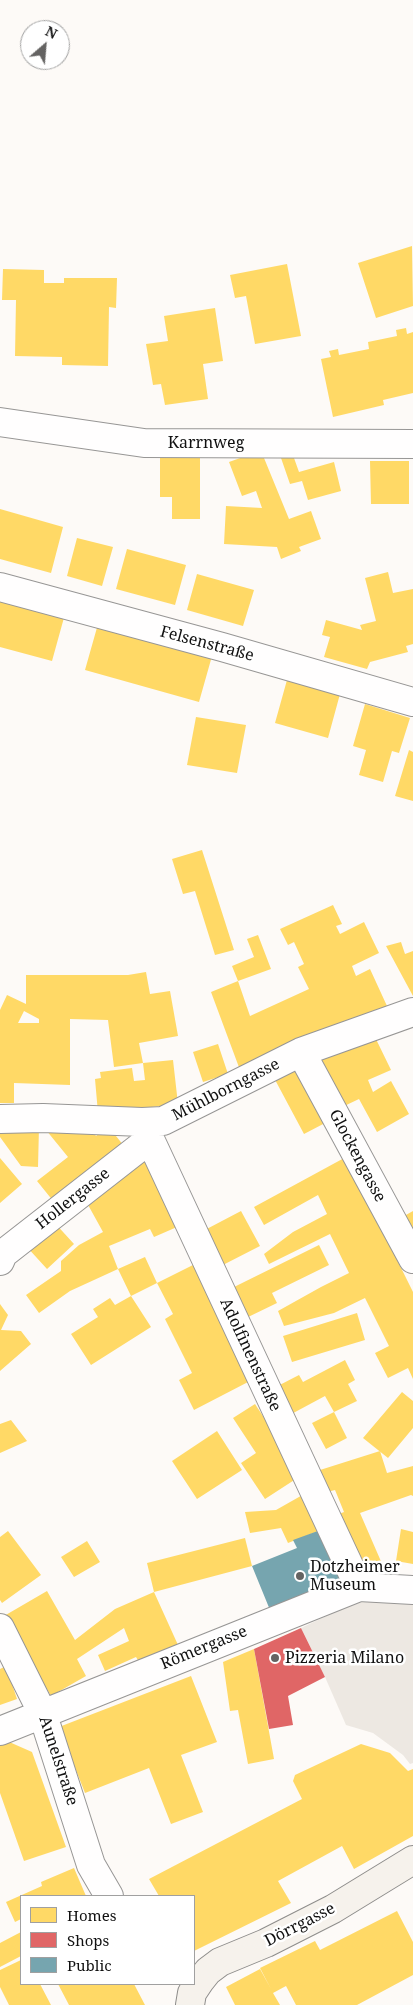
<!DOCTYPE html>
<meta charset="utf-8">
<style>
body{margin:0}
#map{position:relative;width:413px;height:2005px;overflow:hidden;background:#fdfaf7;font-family:"Noto Serif",serif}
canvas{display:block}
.legend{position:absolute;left:20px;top:1895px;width:175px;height:90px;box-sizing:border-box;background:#fff;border:1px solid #a0a0a0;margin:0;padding:6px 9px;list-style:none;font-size:15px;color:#111}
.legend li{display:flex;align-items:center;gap:10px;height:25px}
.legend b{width:25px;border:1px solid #a0a0a0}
.north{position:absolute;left:20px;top:20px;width:50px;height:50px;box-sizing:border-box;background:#fff;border:1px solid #a0a0a0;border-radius:50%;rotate:27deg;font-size:14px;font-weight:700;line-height:20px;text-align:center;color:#111}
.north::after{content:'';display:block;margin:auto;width:18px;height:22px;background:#646362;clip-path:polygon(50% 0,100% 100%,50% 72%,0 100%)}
</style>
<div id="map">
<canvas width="413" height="2005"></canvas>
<ul class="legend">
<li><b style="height:14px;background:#ffd966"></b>Homes</li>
<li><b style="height:14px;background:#e06666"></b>Shops</li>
<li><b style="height:14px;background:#76a5af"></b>Public</li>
</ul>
<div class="north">N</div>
</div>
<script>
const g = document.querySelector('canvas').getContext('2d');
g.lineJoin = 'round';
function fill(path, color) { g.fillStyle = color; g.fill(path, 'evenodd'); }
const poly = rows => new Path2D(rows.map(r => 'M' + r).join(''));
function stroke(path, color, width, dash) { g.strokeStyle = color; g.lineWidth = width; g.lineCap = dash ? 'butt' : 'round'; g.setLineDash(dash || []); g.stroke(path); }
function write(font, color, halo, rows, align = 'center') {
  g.font = font + ' "Noto Serif",serif'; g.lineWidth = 5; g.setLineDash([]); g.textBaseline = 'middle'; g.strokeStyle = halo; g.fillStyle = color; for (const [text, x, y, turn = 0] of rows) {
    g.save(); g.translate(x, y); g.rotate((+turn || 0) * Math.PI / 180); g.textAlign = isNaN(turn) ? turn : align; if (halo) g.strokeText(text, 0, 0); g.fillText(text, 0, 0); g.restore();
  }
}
fill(poly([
 [364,1598,413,1601,413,1763,410,1764,403,1755,373,1733,346,1725,325,1677,301,1628]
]), '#ede8e2');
fill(poly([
 [412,246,413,306,376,318,358,263],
 [287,264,301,336,255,344,246,296,235,298,230,275],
 [3,269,44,270,44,283,64,283,64,278,117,278,116,308,109,307,108,366,62,365,62,357,15,356,16,300,2,300],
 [215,308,223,361,203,364,208,399,165,405,161,384,153,385,146,344,168,341,164,316],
 [406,328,407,334,413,332,413,393,383,400,384,405,333,417,321,359,331,357,329,351,338,349,339,355,369,349,368,342,397,336,396,330],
 [160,457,200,457,200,519,172,519,172,497,160,497],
 [243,457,264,458,289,519,311,511,321,539,299,547,301,551,281,559,277,547,224,544,226,506,262,508,256,491,242,496,229,462],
 [281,458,294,458,299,472,334,462,341,491,308,500,302,481,290,484],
 [370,461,409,461,409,504,371,504],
 [0,509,63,527,51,573,0,559],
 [77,538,113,547,102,586,67,576],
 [127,549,186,565,175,605,116,589],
 [388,572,393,593,413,589,413,644,406,646,408,652,370,662,367,669,324,657,330,637,322,635,326,620,362,630,360,625,376,621,365,578],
 [197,574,254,590,243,626,187,610],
 [0,597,65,614,52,661,0,647],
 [98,624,212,656,199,702,85,670],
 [287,680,340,694,328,738,275,723],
 [365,704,410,718,399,753,392,751,383,782,359,775,366,750,353,746],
 [196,717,246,725,237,773,187,765],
 [409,750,413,752,413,801,395,796],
 [202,850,234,950,215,955,195,891,183,894,172,859],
 [333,905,342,924,336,926,340,934,364,922,379,953,352,966,356,976,370,969,387,1006,330,1033,240,1070,211,992,238,981,250,1016,309,989,298,967,304,964,294,942,288,945,280,929],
 [258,935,271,969,238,981,232,966,254,957,247,939],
 [401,942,405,954,413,951,413,996,386,946],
 [146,972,150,994,170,991,178,1036,139,1043,143,1063,114,1067,108,1020,70,1019,70,1085,14,1083,14,1103,0,1103,0,1010,7,995,26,1004,26,975,128,975],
 [24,1011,39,1019,39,1023,18,1023],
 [374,1035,391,1070,368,1080,373,1092,391,1081,409,1114,377,1132,359,1099,340,1108,319,1061],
 [218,1044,228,1074,203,1082,193,1052],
 [173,1060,178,1104,98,1113,95,1079,101,1078,100,1072,132,1068,134,1081,145,1080,143,1063],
 [295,1064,327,1122,304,1134,273,1076],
 [108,1126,128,1151,58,1207,37,1181,68,1157,46,1130,90,1128,96,1136],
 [0,1127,39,1127,38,1167,21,1166,0,1137],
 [142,1155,177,1227,154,1237,150,1229,109,1246,118,1269,145,1257,157,1283,193,1265,250,1381,194,1410,179,1380,192,1373,165,1319,173,1314,157,1283,131,1296,118,1269,70,1291,39,1313,26,1295,61,1271,61,1261,79,1245,103,1232,87,1203],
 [346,1157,413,1292,413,1379,408,1368,388,1378,375,1353,389,1346,365,1298,334,1313,284,1326,278,1311,321,1287,349,1273,330,1234,269,1264,264,1254,293,1232,327,1214,318,1195,264,1225,254,1207],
 [0,1158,22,1184,0,1203],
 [241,1211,260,1246,219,1267,201,1232],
 [413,1211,413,1246,397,1220],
 [53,1221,74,1244,47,1269,26,1246],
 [319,1245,329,1265,272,1293,277,1303,244,1319,230,1289],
 [131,1296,151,1327,91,1365,71,1334,98,1317,93,1309,110,1298,115,1305],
 [0,1304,8,1315,1,1330,21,1331,31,1344,0,1371],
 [357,1313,365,1340,292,1362,283,1336],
 [345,1360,355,1380,348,1384,357,1401,334,1412,347,1438,326,1449,312,1423,334,1412,325,1396,284,1418,270,1390,299,1375,303,1382],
 [402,1392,413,1401,413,1428,388,1458,363,1438],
 [255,1404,302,1475,265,1499,241,1463,256,1453,233,1418],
 [11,1420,27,1441,0,1453,0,1424],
 [217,1431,242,1470,197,1499,172,1461],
 [380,1451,387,1473,413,1466,413,1496,411,1495,360,1513,383,1566,362,1575,336,1515,344,1512,335,1490,327,1492,320,1470],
 [306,1493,326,1528,288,1543,281,1528,250,1533,245,1512,276,1510],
 [401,1529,413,1532,413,1564,396,1561],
 [8,1531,41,1575,2,1603,0,1600,0,1537],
 [245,1538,252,1566,154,1592,147,1563],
 [87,1541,100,1562,74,1577,61,1557],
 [47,1591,75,1640,115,1609,154,1592,178,1645,139,1662,136,1657,105,1671,98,1655,129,1641,124,1628,77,1659,86,1676,51,1696,4,1616],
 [254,1649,274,1759,248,1764,238,1710,230,1711,223,1662],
 [6,1666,17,1699,0,1705,0,1669],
 [191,1676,217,1742,181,1755,203,1812,171,1824,149,1768,85,1793,59,1727],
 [7,1741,32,1752,66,1847,24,1861,0,1793,0,1743],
 [361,1744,390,1753,408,1771,413,1769,413,1836,354,1869,342,1846,278,1881,291,1903,194,1951,194,1896,159,1896,149,1879,302,1799,293,1781,295,1775],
 [74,1868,86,1896,21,1896,21,1919,15,1922,6,1902,42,1886,41,1882],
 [397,1911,413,1942,413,1975,357,2005,296,2005,286,1986,273,1993,280,2005,235,2005,226,1987,260,1969,271,1989,260,1968,315,1941,320,1950],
 [21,1932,21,1956,0,1967,0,1943],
 [21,1960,21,1984,40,1984,51,2005,9,2005,0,1987,0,1970],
 [58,1984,134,1984,145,2005,69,2005]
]), '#ffd966');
fill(poly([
 [301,1628,325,1677,288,1696,293,1725,269,1729,254,1649]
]), '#e06666');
fill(poly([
 [326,1528,346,1580,270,1610,252,1566,297,1548,293,1540]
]), '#76a5af');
const street = poly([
 [0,422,144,443,413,444],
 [0,587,222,647,413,702],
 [301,1052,413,1259],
 [0,1119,43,1118,142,1122,163,1121,301,1052,413,1012],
 [142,1122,359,1587],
 [0,1261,3,1254,149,1140],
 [0,1628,42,1712,91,1865,109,1896],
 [0,1731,359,1587,413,1590]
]);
const secondary = poly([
 [190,2005,192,1993,200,1981,208,1971,220,1962,266,1943,333,1909,413,1860]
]);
stroke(street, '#979695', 30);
stroke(secondary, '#8e8d8b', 30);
stroke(street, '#fffefe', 28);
stroke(secondary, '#f6f2ec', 28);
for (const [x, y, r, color] of [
 [300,1576,5,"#646362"],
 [275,1658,5,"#646362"]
]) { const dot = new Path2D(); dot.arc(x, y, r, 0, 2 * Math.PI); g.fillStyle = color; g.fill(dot); stroke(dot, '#fff', 2); }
write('16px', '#111', '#fff', [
 ["Karrnweg",206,443],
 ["Felsenstraße",207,644,15],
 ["Mühlborngasse",226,1090,-27],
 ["Glockengasse",357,1156,62],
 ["Hollergasse",73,1199,-38],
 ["Adolfinenstraße",250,1355,65],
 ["Römergasse",204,1648,-22],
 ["Aunelstraße",58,1761,72],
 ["Dörrgasse",300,1925,-27]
]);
write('16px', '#111', '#fff', [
 ["Dotzheimer",310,1567],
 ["Museum",310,1585],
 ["Pizzeria Milano",285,1658]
], 'left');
</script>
